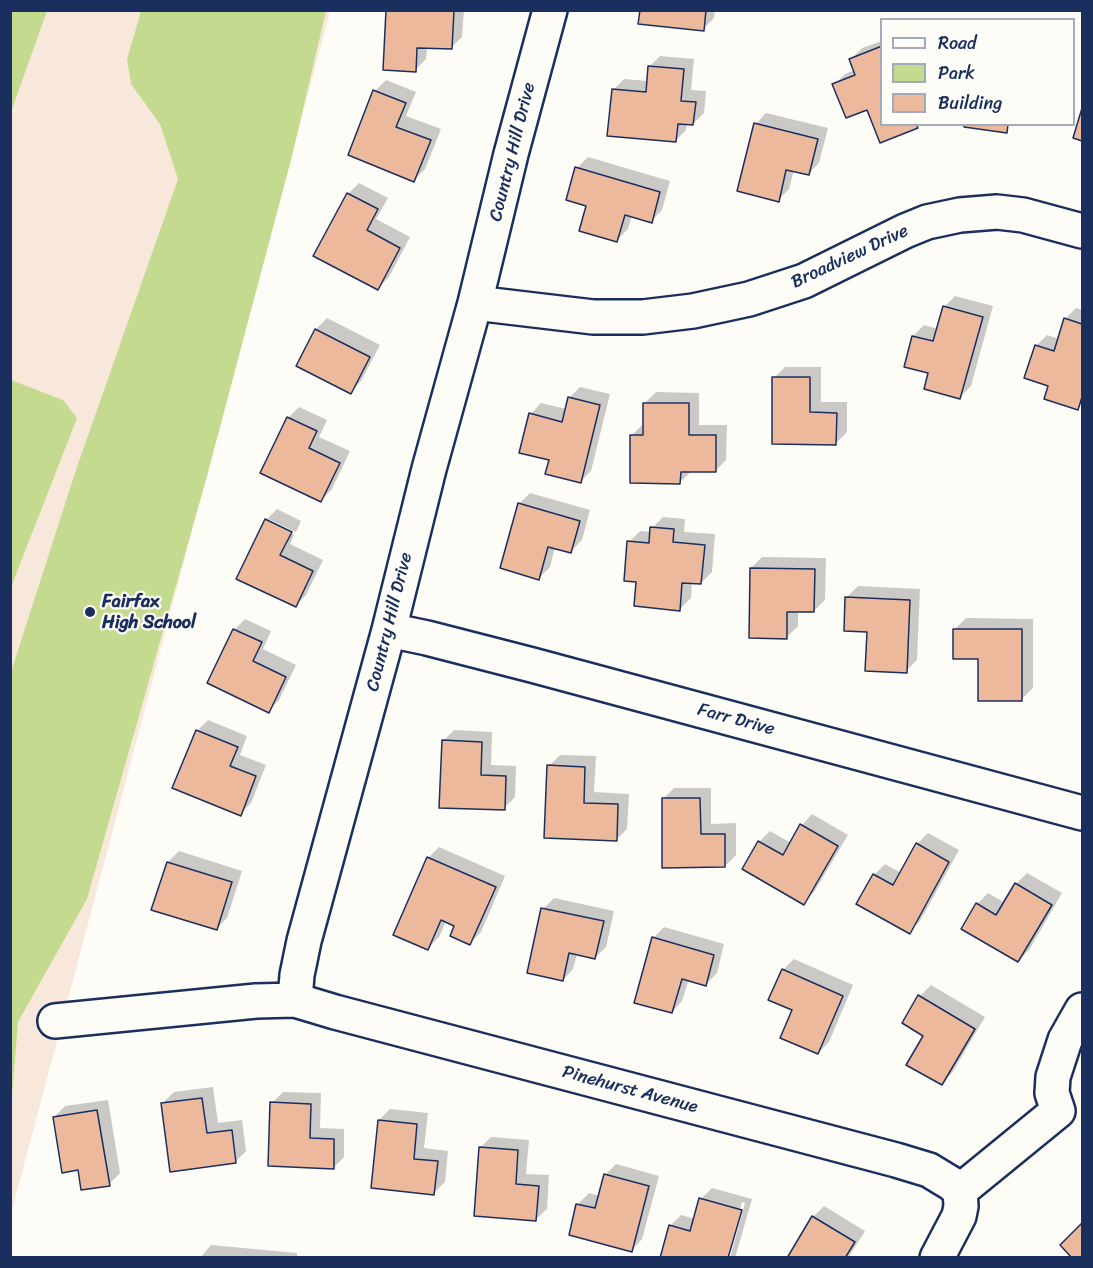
<!DOCTYPE html>
<style>
body{margin:0}
#map{position:relative;width:1093px;height:1268px;overflow:hidden;background:#fdfcf7;font-family:Sriracha,sans-serif}
canvas{display:block}
.frame{position:absolute;inset:0;border:12px solid #1b2f5e;pointer-events:none}
.legend{position:absolute;left:880px;top:18px;width:195px;height:108px;box-sizing:border-box;background:#fdfcf7;border:2px solid #a3aaba;margin:0;padding:8px 10px;list-style:none;font-size:18px;color:#1b2f5e}
.legend li{display:flex;align-items:center;gap:12px;height:30px}
.legend b{width:30px;border:2px solid #a3aaba}
</style>
<div id="map">
<canvas width="1093" height="1268"></canvas>
<div class="frame"></div>
<ul class="legend">
<li><b style="height:8px;background:#fdfcf7"></b>Road</li>
<li><b style="height:16px;background:#c4da8f"></b>Park</li>
<li><b style="height:16px;background:#ecb99d"></b>Building</li>
</ul>
</div>
<script>
const g = document.querySelector('canvas').getContext('2d');
g.lineJoin = 'round';
function fill(path, color) { g.fillStyle = color; g.fill(path, 'evenodd'); }
const poly = rows => new Path2D(rows.map(r => 'M' + r).join(''));
function stroke(path, color, width, dash) { g.strokeStyle = color; g.lineWidth = width; g.lineCap = dash ? 'butt' : 'round'; g.setLineDash(dash || []); g.stroke(path); }
function write(font, color, halo, rows, align = 'center') {
  g.font = font + ' Sriracha,sans-serif'; g.lineWidth = 4.5; g.setLineDash([]); g.textBaseline = 'middle'; g.strokeStyle = halo; g.fillStyle = color; for (const [text, x, y, turn = 0] of rows) {
    g.save(); g.translate(x, y); g.rotate((+turn || 0) * Math.PI / 180); g.textAlign = isNaN(turn) ? turn : align; if (halo) g.strokeText(text, 0, 0); g.fillText(text, 0, 0); g.restore();
  }
}
fill(poly([
 [11,11,330,11,11,1214]
]), '#f8e8dc');
fill(poly([
 [11,10,47,11,11,112,10,11],
 [141,11,326,11,292,156,207,476,87,899,18,1022,11,1108,11,672,76,470,178,179,160,124,131,84,127,59],
 [11,380,63,400,77,418,11,587]
]), '#c4da8f');
fill(poly([
 [387,10,464,10,462,37,451,48,427,47,426,59,415,70],
 [641,10,715,10,714,18,703,29],
 [882,41,882,124,920,124,917,127,881,141,868,108,834,85,845,74,855,70,851,59,862,48],
 [660,56,694,59,691,90,706,91,704,113,693,124,687,123,686,130,675,141,613,90,624,79,648,81,649,67],
 [386,80,416,92,406,116,441,129,425,169,414,180,375,91],
 [766,113,828,128,819,163,808,174,794,170,789,189,778,200,756,124],
 [588,157,670,181,662,210,651,221,632,215,628,229,617,240,588,204,577,168],
 [359,183,388,198,376,219,410,237,389,277,378,288,348,194],
 [955,296,993,306,971,386,960,397,930,372,913,336,924,325,938,329,944,307],
 [1076,308,1082,310,1082,403,1078,408,1050,385,1036,346,1047,335,1059,339,1065,319],
 [327,318,380,345,361,381,351,392,298,365,316,329],
 [785,367,821,367,821,402,847,402,847,432,836,443,774,378],
 [580,387,610,394,591,471,580,482,550,459,531,414,541,403,566,409,569,398],
 [656,392,699,393,699,425,727,425,726,460,715,471,692,471,680,482,631,436,642,425,645,425,645,403],
 [299,407,327,420,319,437,350,451,332,489,321,500,262,473,288,418],
 [530,493,590,510,582,540,571,551,555,547,550,567,539,578,519,504],
 [277,509,301,521,296,532,268,519,268,522,294,535,290,544,323,560,306,595,295,606,266,520],
 [663,517,685,519,684,532,715,534,712,572,701,583,692,582,691,598,680,609,637,581,629,542,640,531,651,532,652,528],
 [762,557,826,558,825,600,814,611,798,611,798,626,787,637,751,568],
 [858,586,920,589,917,660,906,671,868,630,847,597],
 [966,618,1033,619,1033,688,1022,699,980,658,955,629],
 [245,619,271,631,263,649,296,665,279,700,268,711,234,630],
 [208,720,247,736,240,755,266,765,251,803,240,814,197,731],
 [454,730,492,732,491,765,516,766,515,797,504,808,443,741],
 [560,755,596,756,594,792,629,794,627,829,616,840,549,766],
 [674,788,711,788,711,824,736,823,736,855,725,866,663,799],
 [812,814,848,835,814,892,803,903,759,842,770,831,791,843,802,825],
 [928,833,959,850,920,921,909,932,874,875,885,864,901,873,917,844],
 [439,847,505,876,481,932,470,943,456,925,446,921,439,937,428,948,428,858],
 [179,851,242,871,227,918,216,929,168,862],
 [1027,873,1062,893,1029,950,1018,961,977,904,988,893,1005,903,1016,884],
 [554,898,614,911,606,947,595,958,577,954,573,969,563,980,543,909],
 [664,927,724,944,717,973,706,984,689,979,682,1001,672,1012,653,938],
 [794,959,853,985,829,1042,818,1053,794,1010,783,970],
 [931,985,985,1017,952,1073,941,1083,925,1035,904,1022,920,996],
 [213,1087,218,1123,242,1120,246,1151,235,1162,163,1103,174,1092],
 [283,1092,321,1093,320,1128,344,1129,344,1157,333,1168,272,1103],
 [108,1100,120,1173,109,1184,79,1168,54,1117,65,1106],
 [390,1109,428,1113,424,1148,448,1151,445,1182,434,1193,379,1120],
 [491,1137,529,1140,526,1174,549,1175,547,1209,536,1219,480,1148],
 [616,1164,659,1176,642,1239,632,1250,578,1204,589,1193,600,1196,605,1175],
 [712,1188,752,1199,735,1258,730,1258,745,1203,742,1202,727,1258,670,1226,681,1215,695,1219,701,1199],
 [824,1206,865,1231,848,1258,789,1258,813,1217],
 [211,1245,297,1253,297,1258,200,1258]
]), '#0003');
const building = poly([
 [386,10,454,11,452,49,417,48,416,72,383,70,386,10],
 [640,10,706,10,704,31,638,24,640,10],
 [882,46,882,124,916,124,918,128,880,143,867,110,846,118,832,84,855,75,849,59,882,46],
 [648,66,684,69,681,101,696,102,693,125,678,124,676,142,607,136,612,89,646,92,648,66],
 [373,90,406,103,396,127,431,140,414,182,348,155,373,90],
 [1082,108,1082,141,1073,138,1082,108],
 [754,123,818,139,809,175,786,170,779,202,737,191,754,123],
 [964,124,1008,124,1007,133,964,127,964,124],
 [575,167,660,192,652,223,625,215,617,242,579,231,586,206,566,200,575,167],
 [347,193,378,209,367,230,400,248,378,290,313,256,347,193],
 [943,306,983,317,960,399,924,389,928,373,904,367,912,336,933,341,943,306],
 [1064,318,1082,324,1082,397,1078,410,1044,399,1048,386,1024,378,1035,345,1054,351,1064,318],
 [315,329,370,357,351,394,296,366,315,329],
 [772,377,810,377,810,412,837,413,836,445,772,444,772,377],
 [568,397,600,405,581,483,545,474,549,460,519,453,529,413,562,422,568,397],
 [643,403,689,403,689,435,716,435,716,472,681,472,680,484,630,483,630,435,643,435,643,403],
 [287,417,317,431,309,448,340,463,321,502,260,473,287,417],
 [518,503,580,521,571,553,548,547,539,580,500,568,518,503],
 [265,519,292,532,280,555,313,571,296,607,236,579,265,519],
 [650,527,674,529,673,542,705,545,701,584,682,583,680,611,634,606,636,582,624,581,627,541,649,543,650,527],
 [750,568,815,569,814,612,787,612,787,639,749,638,750,568],
 [845,597,910,600,907,673,865,671,867,632,844,631,845,597],
 [233,629,262,642,253,661,286,677,269,713,207,683,233,629],
 [953,629,1022,629,1022,701,978,701,978,659,953,659,953,629],
 [196,730,238,747,230,766,256,776,241,816,172,788,196,730],
 [442,740,482,742,481,775,506,776,505,810,439,808,442,740],
 [547,765,585,767,584,803,618,804,617,841,544,838,547,765],
 [662,798,700,798,701,834,725,834,725,867,662,868,662,798],
 [800,824,838,846,804,905,742,869,758,841,783,855,800,824],
 [916,843,949,862,910,934,856,904,873,874,893,885,916,843],
 [427,857,496,887,470,945,450,936,454,926,441,920,428,950,393,935,427,857],
 [167,862,232,882,217,930,151,910,167,862],
 [1015,883,1052,905,1018,962,961,929,976,903,996,915,1015,883],
 [541,908,604,921,595,959,569,953,563,981,527,973,541,908],
 [652,937,714,955,706,986,682,979,672,1013,634,1003,652,937],
 [782,969,843,996,818,1054,780,1038,792,1010,768,1000,782,969],
 [918,995,975,1029,942,1085,906,1065,923,1036,902,1023,918,995],
 [202,1098,207,1133,232,1130,236,1163,170,1172,161,1103,202,1098],
 [270,1102,311,1104,310,1138,334,1139,334,1169,268,1166,270,1102],
 [97,1110,110,1186,81,1190,78,1170,62,1173,53,1117,97,1110],
 [378,1120,417,1124,414,1159,438,1161,434,1195,371,1188,378,1120],
 [479,1147,518,1150,516,1184,539,1186,536,1221,474,1216,479,1147],
 [604,1174,649,1186,632,1252,569,1235,576,1204,595,1208,604,1174],
 [699,1198,742,1210,728,1258,660,1258,669,1225,690,1231,699,1198],
 [812,1216,855,1242,845,1258,787,1258,812,1216],
 [1082,1223,1082,1258,1072,1258,1060,1245,1082,1223]
]);
fill(building, '#ecb99d');
stroke(building, '#1b2f5e', 1.5);
const street = poly([
 [475,303,593,317,643,317,693,311,749,299,804,281,905,231,927,222,960,215,997,212,1023,215,1082,231],
 [389,630,427,638,532,665,1082,813],
 [295,1000,297,975,304,941,389,630,429,469,475,303,511,154,550,10],
 [55,1021,256,1001,295,1000,335,1012,896,1160,929,1170,952,1184,960,1191],
 [1058,1111,1052,1093,1053,1077,1065,1040,1082,1010],
 [960,1191,1058,1111],
 [937,1258,959,1216,961,1206,960,1191]
]);
stroke(street, '#1b2f5e', 38);
stroke(street, '#fdfcf7', 33);
for (const [x, y, r, color] of [
 [90,612,6,"#1b2f5e"]
]) { const dot = new Path2D(); dot.arc(x, y, r, 0, 2 * Math.PI); g.fillStyle = color; g.fill(dot); stroke(dot, '#fdfcf7', 2); }
write('18px', '#1b2f5e', '#fdfcf7', [
 ["Country Hill Drive",513,152,-76],
 ["Broadview Drive",850,257,-25],
 ["Country Hill Drive",390,622,-76],
 ["Farr Drive",736,720,15],
 ["Pinehurst Avenue",630,1090,15]
]);
write('bold 18px', '#1b2f5e', '#fdfcf7', [
 ["Fairfax",102,602],
 ["High School",102,623]
], 'left');
</script>
